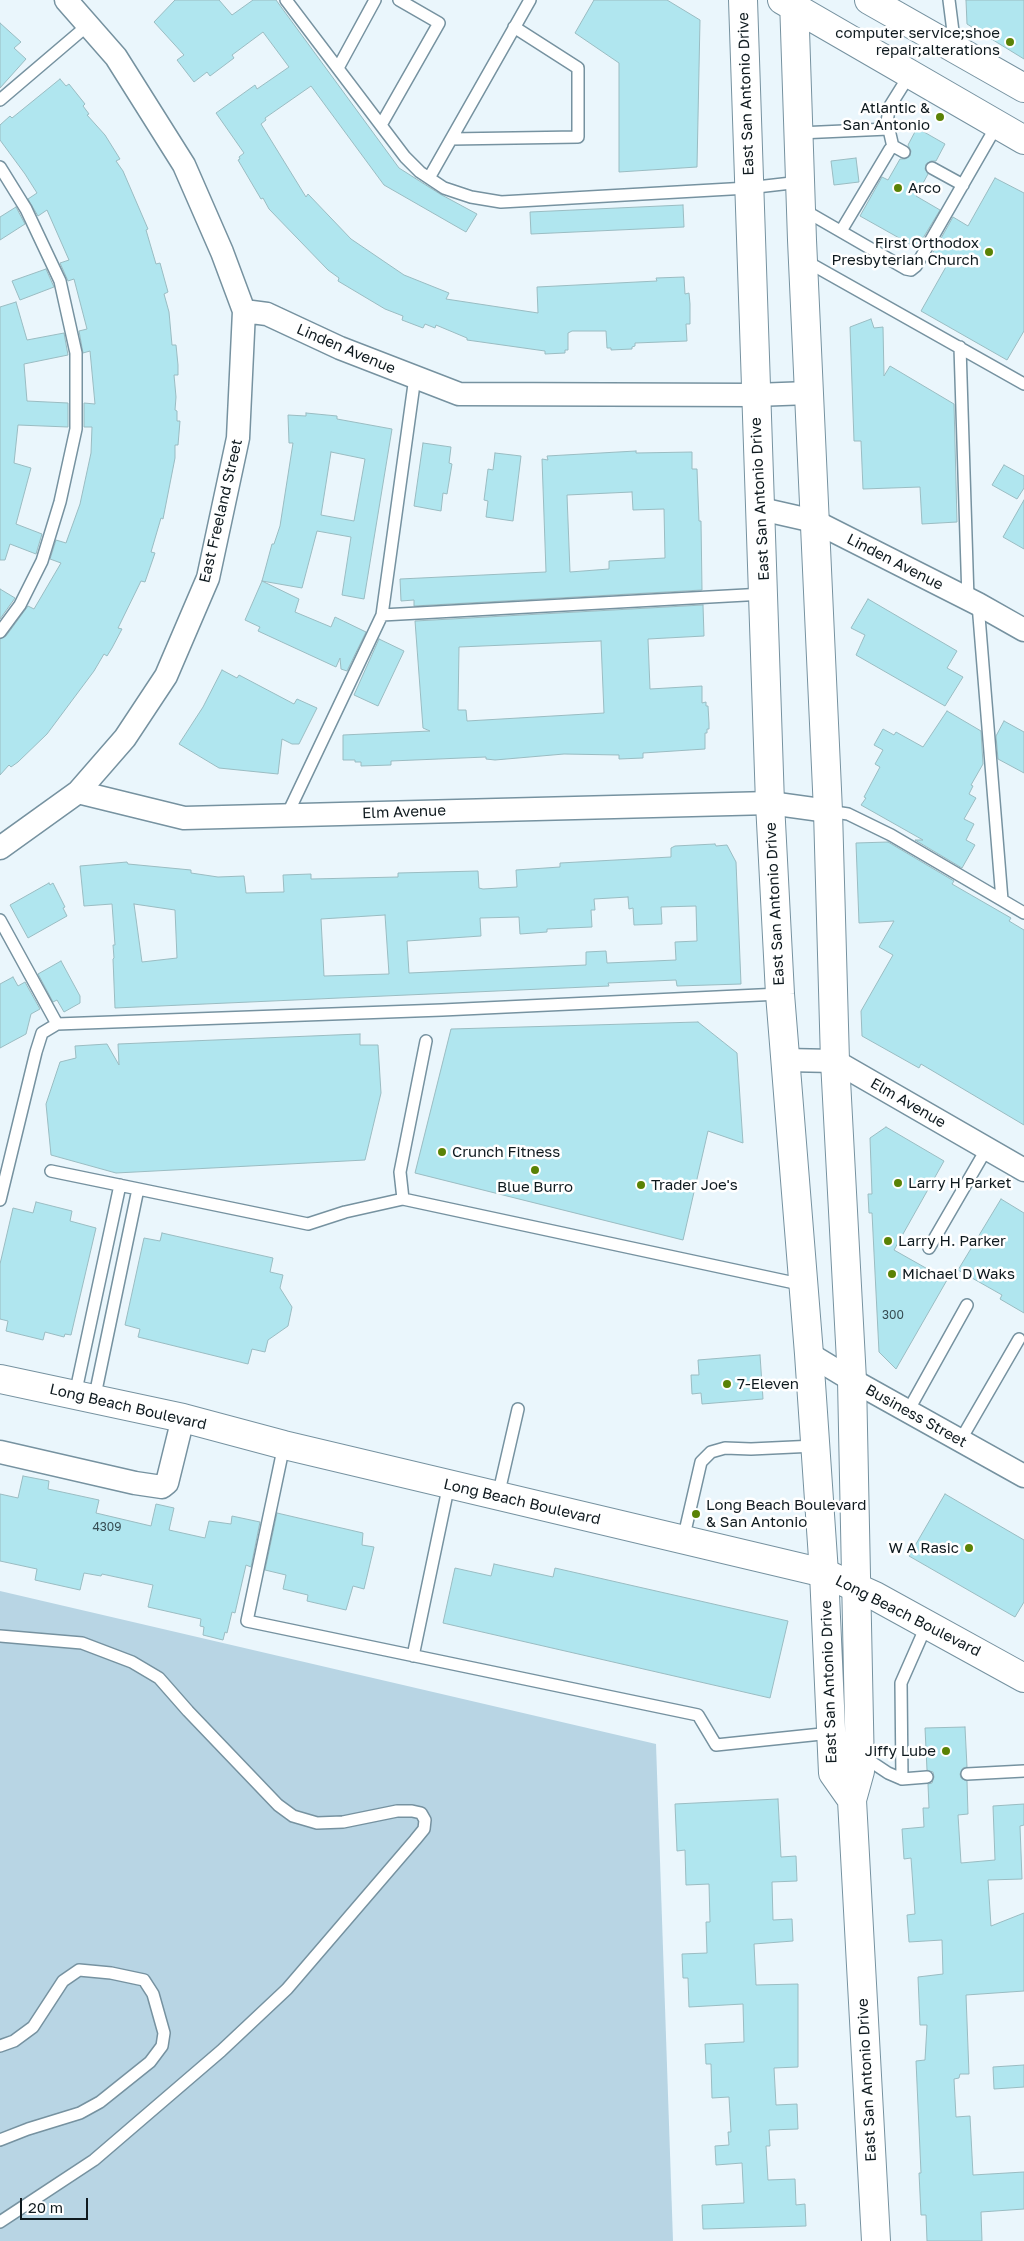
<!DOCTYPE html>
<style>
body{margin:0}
#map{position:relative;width:1024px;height:2241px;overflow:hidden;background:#eaf6fc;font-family:"Golos Text",sans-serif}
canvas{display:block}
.scale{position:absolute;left:20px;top:2198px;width:68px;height:22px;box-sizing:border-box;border:2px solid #0f1a1f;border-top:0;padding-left:6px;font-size:15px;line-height:18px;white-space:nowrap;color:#0f1a1f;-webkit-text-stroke:4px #fff;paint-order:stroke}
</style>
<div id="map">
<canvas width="1024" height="2241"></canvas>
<div class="scale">20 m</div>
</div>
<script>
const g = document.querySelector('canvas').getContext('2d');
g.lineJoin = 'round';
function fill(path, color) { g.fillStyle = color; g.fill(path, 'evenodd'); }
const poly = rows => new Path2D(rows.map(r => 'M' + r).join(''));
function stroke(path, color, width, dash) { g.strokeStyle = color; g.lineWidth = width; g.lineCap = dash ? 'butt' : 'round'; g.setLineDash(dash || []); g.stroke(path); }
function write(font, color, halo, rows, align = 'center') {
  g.font = font + ' "Golos Text",sans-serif'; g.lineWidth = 5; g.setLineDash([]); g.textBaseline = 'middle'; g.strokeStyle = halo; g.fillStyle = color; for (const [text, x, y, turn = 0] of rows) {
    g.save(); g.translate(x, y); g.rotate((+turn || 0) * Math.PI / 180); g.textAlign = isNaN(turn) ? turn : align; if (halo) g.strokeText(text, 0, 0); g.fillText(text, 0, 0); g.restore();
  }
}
fill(poly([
 [0,1591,656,1744,673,2241,0,2241]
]), '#b8d5e4');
const building = poly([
 [175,0,219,0,232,15,253,0,276,0,399,168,440,194,477,214,466,232,384,185,311,86,265,118,266,120,261,124,306,197,308,194,351,239,404,275,449,293,446,299,538,313,537,287,657,281,656,278,684,277,685,294,689,293,690,304,690,324,686,324,687,341,635,343,635,346,632,347,632,349,611,350,611,348,607,348,606,331,572,331,568,333,568,350,565,350,565,353,545,354,545,351,467,340,467,338,436,325,435,328,425,324,423,328,402,320,403,316,385,309,338,281,339,278,328,270,269,209,263,198,261,199,238,160,240,159,239,157,244,153,216,113,255,85,257,89,289,67,263,32,232,55,234,58,210,76,207,72,194,82,177,60,184,55,154,22,175,0],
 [594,0,667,0,700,20,697,167,619,172,619,63,575,33,594,0],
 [966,0,1024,0,1024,59,967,24,966,0],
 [0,23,21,42,14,48,26,59,0,88,0,23],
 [60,79,66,86,69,84,85,104,83,106,89,114,87,115,105,135,120,159,116,161,123,171,148,229,146,230,156,264,160,263,168,292,164,294,169,312,172,345,176,345,178,365,178,375,174,375,176,397,175,410,177,411,177,421,180,421,178,445,175,445,175,458,163,519,161,518,151,552,155,553,145,582,141,581,118,628,122,629,112,648,107,656,104,654,94,671,47,734,18,762,11,767,9,765,0,775,0,639,6,636,28,606,34,609,61,563,50,559,56,540,66,543,80,504,91,453,92,427,84,427,84,403,95,404,90,351,83,353,79,331,87,329,74,279,68,281,60,263,69,260,47,210,38,216,28,199,37,193,25,174,0,140,0,125,10,116,12,118,60,79],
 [917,128,945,144,936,161,931,161,926,164,925,169,928,174,916,196,940,210,917,248,860,216,882,177,888,180,900,159,905,159,910,156,911,151,908,145,917,128],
 [856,158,859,182,834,185,831,161,856,158],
 [995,178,1024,193,1024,331,1007,360,921,311,947,265,931,256,953,217,968,226,995,178],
 [683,205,684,227,531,234,530,212,683,205],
 [16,207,25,224,0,240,0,217,16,207],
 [46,269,54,287,20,300,12,281,46,269],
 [16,302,27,340,64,333,68,355,24,364,27,401,68,403,68,427,18,425,14,463,31,468,16,524,42,534,36,554,10,544,5,560,0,560,0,307,16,302],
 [871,319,874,328,883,327,884,376,890,366,954,404,957,522,922,524,920,487,863,489,861,441,854,441,850,327,871,319],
 [306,413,337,416,337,419,392,429,364,599,342,595,351,537,317,531,302,588,262,581,272,544,274,544,280,526,293,443,289,443,288,415,306,416,306,413],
 [331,452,365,459,354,521,321,515,331,452],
 [423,443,451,447,449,463,452,464,447,494,443,493,441,511,414,506,423,443],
 [636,451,636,453,692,452,692,469,697,469,699,521,701,521,702,590,414,606,414,600,401,601,400,579,546,572,542,459,548,460,547,456,636,451],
 [632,492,633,510,664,509,665,558,609,561,609,569,570,572,567,495,632,492],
 [495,453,521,456,513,521,486,517,488,501,484,500,488,469,493,470,495,453],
 [1004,465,1024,476,1024,488,1017,499,992,485,1004,465],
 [1024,500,1024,549,1003,537,1024,500],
 [262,581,299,599,295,612,331,627,335,617,366,632,347,671,341,669,340,658,336,667,258,631,260,627,245,620,262,581],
 [0,589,15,598,0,619,0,589],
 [868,599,957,651,947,668,963,677,945,706,856,655,865,635,851,628,868,599],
 [703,605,704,636,648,639,650,689,702,686,702,703,706,702,706,706,708,706,709,723,709,729,707,729,707,733,705,733,705,749,643,753,643,758,619,759,619,755,564,754,495,760,486,759,486,757,391,761,391,765,361,766,361,762,355,762,355,760,343,760,343,735,430,731,423,728,415,621,703,605],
 [601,641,604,713,467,721,466,710,458,710,459,647,601,641],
 [379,639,404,651,378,706,354,695,379,639],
 [222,670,237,678,239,675,294,704,297,699,317,708,299,744,292,744,282,739,278,774,219,768,179,744,203,707,222,670],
 [947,711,981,731,983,764,971,785,973,786,969,794,976,798,964,819,974,824,966,840,975,845,962,868,915,840,923,840,861,805,866,798,864,797,880,767,875,764,883,750,874,745,883,729,894,735,896,732,923,747,947,711],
 [1004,721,1024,732,1024,773,998,759,996,736,1004,721],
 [888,842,954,881,952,884,1011,918,1009,921,1024,930,1024,1125,921,1064,919,1068,862,1036,861,1011,893,955,879,947,894,921,859,923,856,843,888,842],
 [715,844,716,846,727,845,736,862,741,984,677,986,676,980,608,983,609,986,115,1008,113,959,114,958,113,945,115,945,112,904,84,906,80,866,127,862,128,864,191,870,191,873,218,877,244,876,246,893,284,892,283,875,311,874,311,879,398,877,398,873,478,871,479,888,483,889,517,887,516,870,560,867,560,863,671,857,671,848,675,846,715,844],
 [628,897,629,909,633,908,634,925,662,924,661,907,696,906,697,941,675,942,676,960,607,963,606,951,586,952,586,965,409,973,407,941,481,936,480,918,519,917,520,934,547,932,547,929,592,927,591,910,595,910,594,899,628,897],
 [134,904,175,910,177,958,142,962,134,904],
 [385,915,389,974,324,976,321,919,385,915],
 [49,883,50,885,53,883,65,907,63,908,67,916,28,938,10,905,49,883],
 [61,961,80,996,80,1003,64,1012,57,1000,53,1002,38,974,61,961],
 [13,977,18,986,25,982,40,1009,31,1014,26,1034,0,1048,0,984,13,977],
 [698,1022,737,1053,743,1143,708,1131,683,1240,415,1173,451,1029,698,1022],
 [360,1034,360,1045,378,1045,381,1093,365,1160,116,1173,51,1155,46,1104,60,1062,76,1058,75,1046,107,1044,119,1065,118,1044,360,1034],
 [886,1127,944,1161,894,1250,947,1280,896,1369,879,1352,872,1213,869,1213,868,1194,872,1194,870,1138,886,1127],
 [1001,1199,1024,1213,1024,1313,1000,1299,1002,1295,958,1270,1001,1199],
 [36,1202,72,1211,70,1221,96,1228,71,1335,65,1334,64,1337,45,1332,43,1340,6,1331,8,1321,0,1319,0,1264,13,1208,33,1213,36,1202],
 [162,1233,273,1258,270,1272,283,1275,280,1288,292,1307,288,1326,268,1340,265,1352,252,1349,248,1364,138,1337,140,1329,125,1325,144,1238,160,1241,162,1233],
 [760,1355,763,1399,702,1404,701,1393,692,1394,691,1375,699,1375,698,1360,760,1355],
 [23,1476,49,1481,48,1489,99,1500,96,1513,151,1526,156,1504,174,1508,169,1530,205,1538,209,1521,231,1524,232,1516,260,1522,251,1567,246,1565,235,1613,232,1612,227,1633,225,1632,223,1640,203,1635,204,1627,200,1626,201,1619,148,1607,153,1585,102,1574,101,1576,84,1573,80,1590,35,1580,37,1569,0,1561,0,1494,18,1498,23,1476],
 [945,1494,1024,1540,1024,1602,1015,1617,909,1556,945,1494],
 [277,1513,363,1533,362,1545,374,1547,364,1589,353,1586,346,1610,307,1601,308,1595,283,1589,286,1575,265,1570,277,1513],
 [494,1564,553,1577,555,1568,788,1621,770,1698,443,1623,455,1568,491,1576,494,1564],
 [965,1727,967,1767,963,1768,960,1774,961,1778,967,1781,968,1814,958,1815,961,1863,995,1860,993,1806,1024,1804,1024,1825,1020,1826,1022,1879,988,1880,991,1926,1024,1913,1024,1991,966,1995,969,2074,960,2074,959,2078,954,2079,956,2117,970,2116,973,2175,1024,2172,1024,2209,981,2212,982,2241,927,2241,926,2215,921,2215,919,2173,921,2173,916,2061,925,2060,927,2025,920,2025,918,1977,943,1974,942,1940,909,1942,907,1915,915,1914,911,1858,904,1859,902,1829,924,1827,923,1808,929,1808,928,1784,932,1783,934,1777,933,1772,927,1770,925,1728,965,1727],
 [778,1799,781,1857,796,1856,797,1881,772,1882,773,1920,792,1919,793,1941,754,1944,756,1985,798,1984,798,2067,774,2068,776,2105,797,2104,798,2129,769,2130,770,2146,766,2146,768,2180,795,2179,796,2205,805,2204,806,2226,703,2229,702,2205,744,2203,742,2163,716,2165,715,2146,729,2145,728,2132,731,2132,729,2097,712,2098,711,2064,706,2064,705,2044,744,2042,743,2004,689,2007,688,1978,683,1978,682,1954,707,1953,706,1922,710,1922,709,1884,686,1885,685,1850,677,1851,675,1804,778,1799],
 [1024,2065,1024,2087,994,2089,993,2067,1024,2065]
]);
fill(building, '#b0e6ef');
stroke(building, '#9abcc2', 1);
const lane = poly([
 [286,0,405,157,420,172,444,188,471,197,501,202,748,188,800,182],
 [949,0,955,47],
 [338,68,375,0],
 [0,100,88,25],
 [381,125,439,23,399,0],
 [799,133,888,129],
 [451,139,578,137,578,68,514,27],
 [893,147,887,121,890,106,910,74],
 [0,167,26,209,60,281,76,353,76,429,60,502,42,561,20,605,0,632],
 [932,168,963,185],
 [429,178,530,0],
 [802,209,906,269,911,270,916,266,997,125],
 [841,231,890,149,895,147,904,152],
 [804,260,1024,384],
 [960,347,968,599],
 [978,604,1002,900],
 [382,615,764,594],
 [828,811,848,814,891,835,1024,913],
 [287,815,382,615,415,377],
 [0,920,57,1024],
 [51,1171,308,1224,345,1212,403,1199,804,1285],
 [403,1199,400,1172,426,1041],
 [0,1200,36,1052,42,1033,57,1024,442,1010,780,994],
 [929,1248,987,1148],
 [75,1395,120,1185],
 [94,1400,138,1189],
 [908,1411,967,1305],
 [960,1441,1019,1339],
 [284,1445,247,1621,698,1715,716,1745,831,1733],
 [498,1496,518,1409],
 [683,1540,701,1462,711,1452,725,1448,751,1449,815,1446],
 [0,1636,82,1643,132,1662,159,1678,188,1711,278,1805,293,1816,317,1823,343,1822,397,1811,412,1811,421,1813,425,1820,424,1829,415,1840,287,1989,221,2051,94,2160,0,2222],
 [413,1656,449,1484],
 [861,1755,888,1773,902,1779,927,1777],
 [967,1774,1024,1771],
 [902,1779,901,1683,927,1624],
 [0,2046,14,2041,33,2027,63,1981,79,1970,111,1973,144,1980,153,1994,164,2033,162,2046,150,2062,100,2102,80,2113,28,2129,0,2140]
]);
const street = poly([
 [66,0,116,57,184,165,222,252,244,311,267,314,340,348,459,394,755,395,809,393],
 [761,509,814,521,978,604,1024,630],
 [78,792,125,738,166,676,208,578,238,438,244,311],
 [0,848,78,792,184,818,770,803,828,811],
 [785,1060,835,1061,1024,1170],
 [809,1354,852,1380,1024,1476],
 [0,1452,135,1483,162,1487,167,1483,183,1418]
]);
const secondary = poly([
 [743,0,770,803,780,994,809,1354,824,1573,833,1773,852,1800],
 [782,0,1024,140],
 [794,0,802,240,828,811,835,1061,852,1380,860,1771,852,1800,876,2241],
 [869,0,1024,88]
]);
const primary = poly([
 [0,1379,183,1418,284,1445,824,1573,875,1596,1024,1678]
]);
stroke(lane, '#7692a0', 14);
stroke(street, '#7692a0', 25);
stroke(secondary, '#7692a0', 30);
stroke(primary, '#7692a0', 30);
stroke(lane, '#fff', 11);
stroke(street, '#fff', 22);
stroke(secondary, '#fff', 28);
stroke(primary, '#fff', 28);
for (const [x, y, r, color] of [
 [1010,42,5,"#5a8205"],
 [940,117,5,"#5a8205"],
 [898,188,5,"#5a8205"],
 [989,252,5,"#5a8205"],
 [442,1152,5,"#5a8205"],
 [535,1170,5,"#5a8205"],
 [898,1183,5,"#5a8205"],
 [641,1185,5,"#5a8205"],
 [888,1241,5,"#5a8205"],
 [892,1274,5,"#5a8205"],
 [727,1384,5,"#5a8205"],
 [696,1514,5,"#5a8205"],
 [969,1548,5,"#5a8205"],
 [946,1751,5,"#5a8205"]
]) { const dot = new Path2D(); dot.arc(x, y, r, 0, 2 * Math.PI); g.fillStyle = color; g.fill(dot); stroke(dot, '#fff', 2); }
write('12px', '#374d53', null, [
 ["300",893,1315],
 ["4309",107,1527]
]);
write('15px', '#0f1a1f', '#fff', [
 ["computer service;shoe",1000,33,"right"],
 ["repair;alterations",1000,50,"right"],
 ["Atlantic &",930,108,"right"],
 ["San Antonio",930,125,"right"],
 ["Arco",908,188],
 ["First Orthodox",979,243,"right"],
 ["Presbyterian Church",979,260,"right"],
 ["Crunch Fitness",452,1152],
 ["Larry H Parket",908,1183],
 ["Trader Joe's",651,1185],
 ["Blue Burro",535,1187,"center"],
 ["Larry H. Parker",898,1241],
 ["Michael D Waks",902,1274],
 ["7-Eleven",737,1384],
 ["Long Beach Boulevard",706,1505],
 ["& San Antonio",706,1522],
 ["W A Rasic",959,1548,"right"],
 ["Jiffy Lube",936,1751,"right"]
], 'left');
write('15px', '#0f1a1f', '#fff', [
 ["East San Antonio Drive",746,94,-92],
 ["Linden Avenue",346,349,23],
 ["East San Antonio Drive",760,499,-93],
 ["East Freeland Street",221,511,-77],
 ["Linden Avenue",895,562,27],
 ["Elm Avenue",404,812,-2],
 ["East San Antonio Drive",775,904,-93],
 ["Elm Avenue",908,1103,30],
 ["Long Beach Boulevard",128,1407,13],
 ["Business Street",916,1416,29],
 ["Long Beach Boulevard",522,1502,13],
 ["Long Beach Boulevard",908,1616,27],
 ["East San Antonio Drive",829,1682,-92],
 ["East San Antonio Drive",867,2080,-93]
]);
</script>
